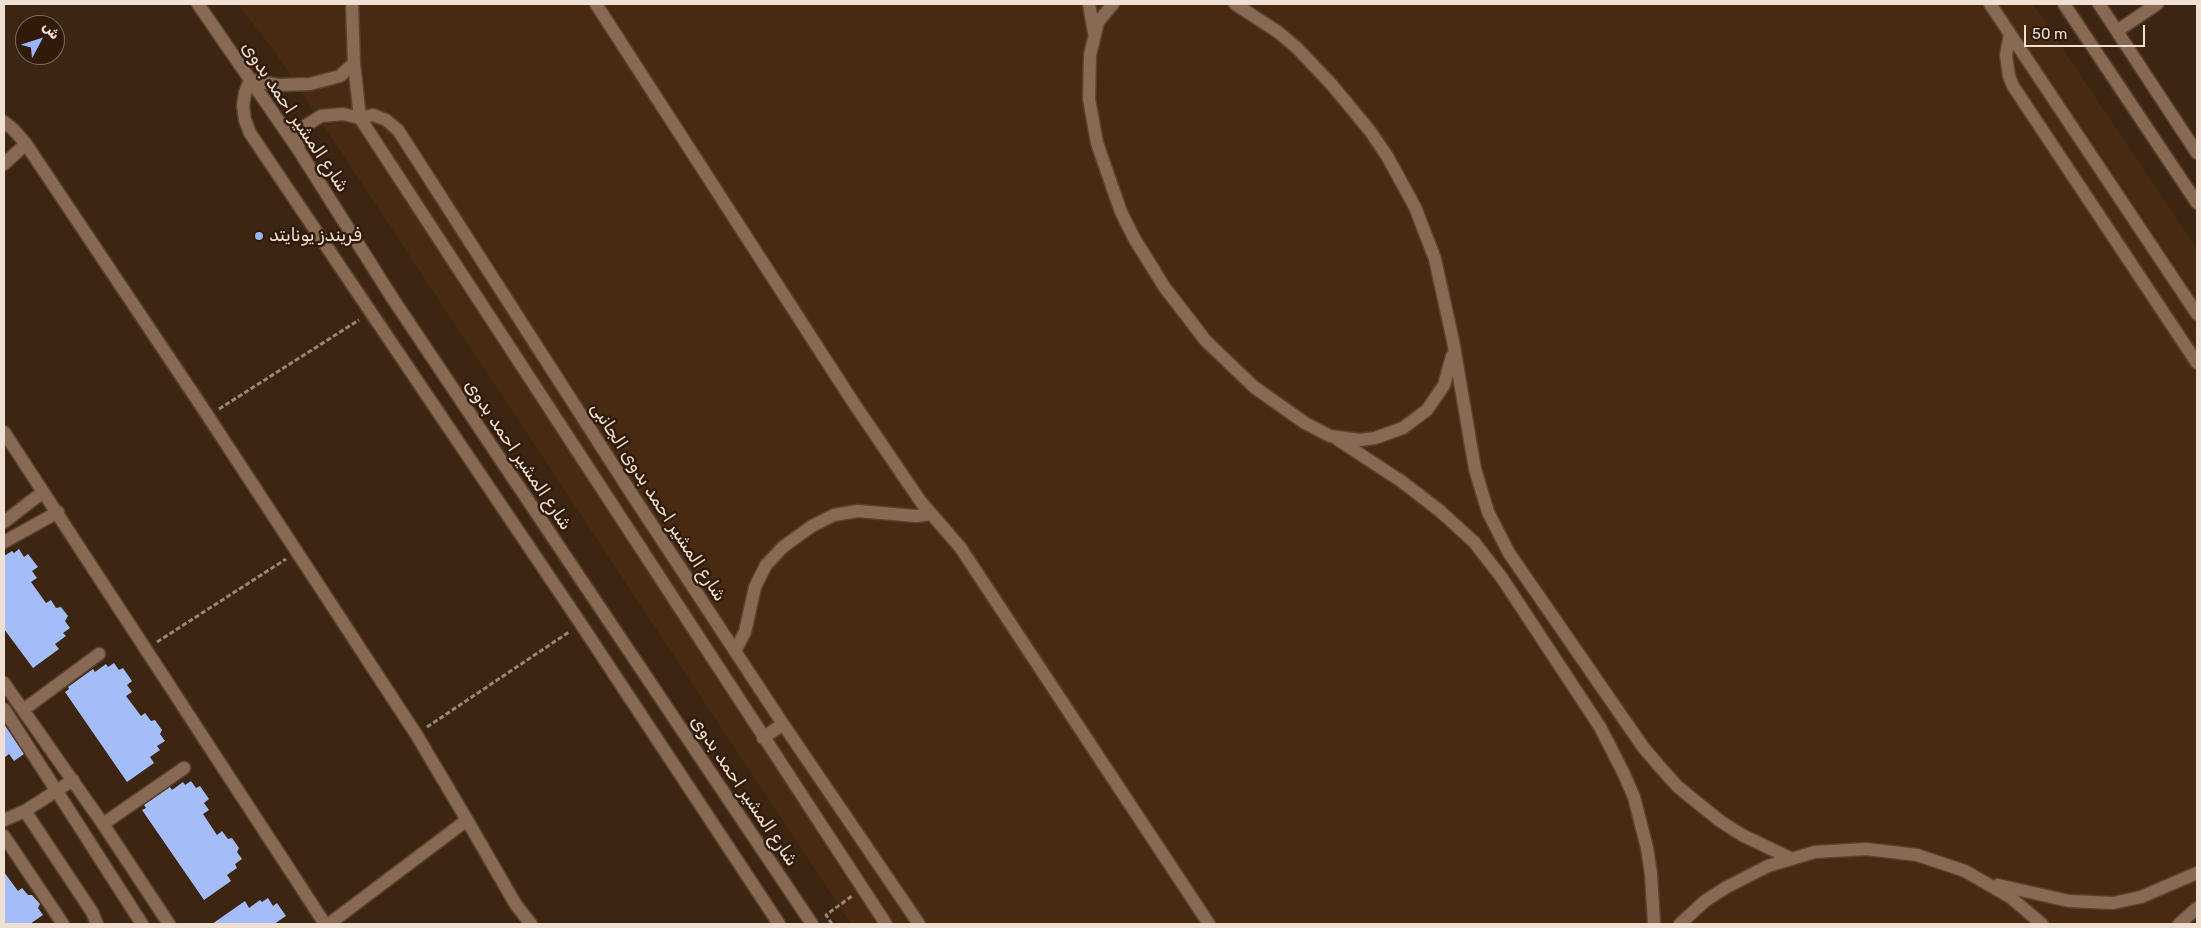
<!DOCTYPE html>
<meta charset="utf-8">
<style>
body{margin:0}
#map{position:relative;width:2201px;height:928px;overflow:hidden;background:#3c2511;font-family:Rubik,"Noto Sans Arabic",sans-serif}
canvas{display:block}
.frame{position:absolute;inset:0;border:5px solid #f0e0d4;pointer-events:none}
.north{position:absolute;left:15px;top:15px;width:50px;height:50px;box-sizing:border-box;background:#311b08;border:1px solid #7d6a5a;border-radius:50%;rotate:50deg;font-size:14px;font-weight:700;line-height:20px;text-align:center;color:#f0e0d4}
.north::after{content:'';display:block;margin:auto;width:18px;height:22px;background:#98b5fd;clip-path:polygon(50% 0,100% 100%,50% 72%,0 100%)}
.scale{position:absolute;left:2024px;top:25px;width:121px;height:22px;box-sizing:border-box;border:2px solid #f0e0d4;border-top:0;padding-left:6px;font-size:15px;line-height:18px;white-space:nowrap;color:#f0e0d4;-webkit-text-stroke:4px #311b08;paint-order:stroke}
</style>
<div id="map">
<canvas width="2201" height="928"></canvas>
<div class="frame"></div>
<div class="north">ش</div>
<div class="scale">50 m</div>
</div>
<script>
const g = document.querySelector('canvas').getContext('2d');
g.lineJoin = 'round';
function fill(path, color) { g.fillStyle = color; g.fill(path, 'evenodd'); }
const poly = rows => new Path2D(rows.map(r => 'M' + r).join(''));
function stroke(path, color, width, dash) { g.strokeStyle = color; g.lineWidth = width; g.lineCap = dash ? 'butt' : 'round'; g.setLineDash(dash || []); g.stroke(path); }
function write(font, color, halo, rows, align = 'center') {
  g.font = font + ' Rubik,"Noto Sans Arabic",sans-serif'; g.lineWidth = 5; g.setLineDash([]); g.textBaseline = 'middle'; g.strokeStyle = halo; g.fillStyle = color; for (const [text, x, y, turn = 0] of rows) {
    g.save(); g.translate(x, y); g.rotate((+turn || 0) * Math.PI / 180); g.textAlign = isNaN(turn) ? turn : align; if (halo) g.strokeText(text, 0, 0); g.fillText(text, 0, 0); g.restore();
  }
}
fill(poly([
 [238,4,2033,4,2197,249,2197,924,851,924,275,52]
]), '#472a11');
fill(poly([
 [19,549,24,557,28,554,38,567,32,571,37,578,31,582,46,603,51,600,56,608,61,607,68,616,65,621,70,628,63,633,66,636,55,644,59,649,33,668,4,629,4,556,12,551,14,553],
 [114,663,119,670,123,668,132,681,127,685,132,692,126,696,141,716,145,713,151,721,155,720,162,730,160,734,165,741,157,746,160,750,150,757,154,763,127,782,65,692,69,689,68,687,93,669,95,672,106,664,108,667],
 [4,724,24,754,14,761,9,754,4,758],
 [191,781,196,788,200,786,209,799,204,803,209,810,203,814,217,835,222,831,228,839,232,838,239,848,237,852,242,859,235,864,237,868,227,875,231,881,204,900,142,810,146,808,144,805,170,787,172,790,183,782,185,785],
 [4,872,18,891,22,888,28,895,32,895,40,904,38,908,43,915,30,924,4,924],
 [268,898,273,906,277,903,286,916,274,924,212,924,245,901,249,908,260,900,262,902]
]), '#a4bdf9');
const minor = poly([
 [198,4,298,149,393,299,812,924],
 [352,4,354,63,360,118,886,924],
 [596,4,853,402,921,502,960,547,1209,924],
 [1089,4,1094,33],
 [1113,4,1098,22,1090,55,1089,99,1097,143,1121,212,1134,238,1165,288,1206,341,1254,387,1305,423,1330,436,1360,440,1375,438,1403,428,1427,410,1444,385,1452,356],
 [1235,4,1278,32,1297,48,1332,85,1370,131,1387,156,1415,207,1435,259,1453,341,1475,469,1488,512,1509,553,1643,747,1660,767,1678,787,1720,821,1742,835,1790,858],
 [1990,4,2197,314],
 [2064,4,2197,203],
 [2099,4,2197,153],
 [2117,31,2157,4],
 [2010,34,2006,55,2009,76,2013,86,2197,363],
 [354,63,340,76,310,84,278,85,250,80,245,93,243,106,245,120,250,133,581,624,779,924],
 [4,122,13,129,26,144,208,416,416,734,467,820,329,924],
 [298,149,302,128,321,116,343,114,360,118,373,115,386,120,398,130,633,496,783,724,919,924],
 [4,164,26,144],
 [4,432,325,924],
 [1337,439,1401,481,1440,511,1474,542,1502,578,1600,727,1623,772,1634,797,1647,848,1651,874,1654,924],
 [4,522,43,492],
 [4,542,58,512],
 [735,651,745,632,755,587,766,565,783,547,812,526,834,515,858,511,916,516,931,514],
 [4,683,103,824,169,924],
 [4,709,142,924],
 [23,710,99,654],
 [763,738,783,724],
 [25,811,92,912,97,924],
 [4,820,25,811,73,780],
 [467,820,516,905,531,924],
 [103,824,184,768],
 [4,836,63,924],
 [1998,885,2069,901,2113,903,2141,897,2197,873],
 [1680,924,1705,901,1725,888,1768,866,1815,852,1866,849,1917,855,1965,871,2010,897,2042,924],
 [2179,924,2197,908]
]);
stroke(minor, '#594330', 15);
stroke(poly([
 [219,409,359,320],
 [157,642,286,559],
 [427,727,569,632],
 [832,924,826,915,852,896]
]), '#9a8676', 3, [5, 2.5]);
stroke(minor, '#886a54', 12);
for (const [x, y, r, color] of [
 [259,236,5,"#98b5fd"]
]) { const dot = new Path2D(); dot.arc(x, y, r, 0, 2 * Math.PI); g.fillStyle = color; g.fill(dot); stroke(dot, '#311b08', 2); }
write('18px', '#f0e0d4', '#311b08', [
 ["شارع المشير احمد بدوى",295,117,56],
 ["شارع المشير احمد بدوى",518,455,56],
 ["شارع المشير احمد بدوى الجانبى",658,502,57],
 ["شارع المشير احمد بدوى",744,791,56]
]);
write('18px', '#f0e0d4', '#311b08', [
 ["فريندز يونايتد",269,236]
], 'left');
</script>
